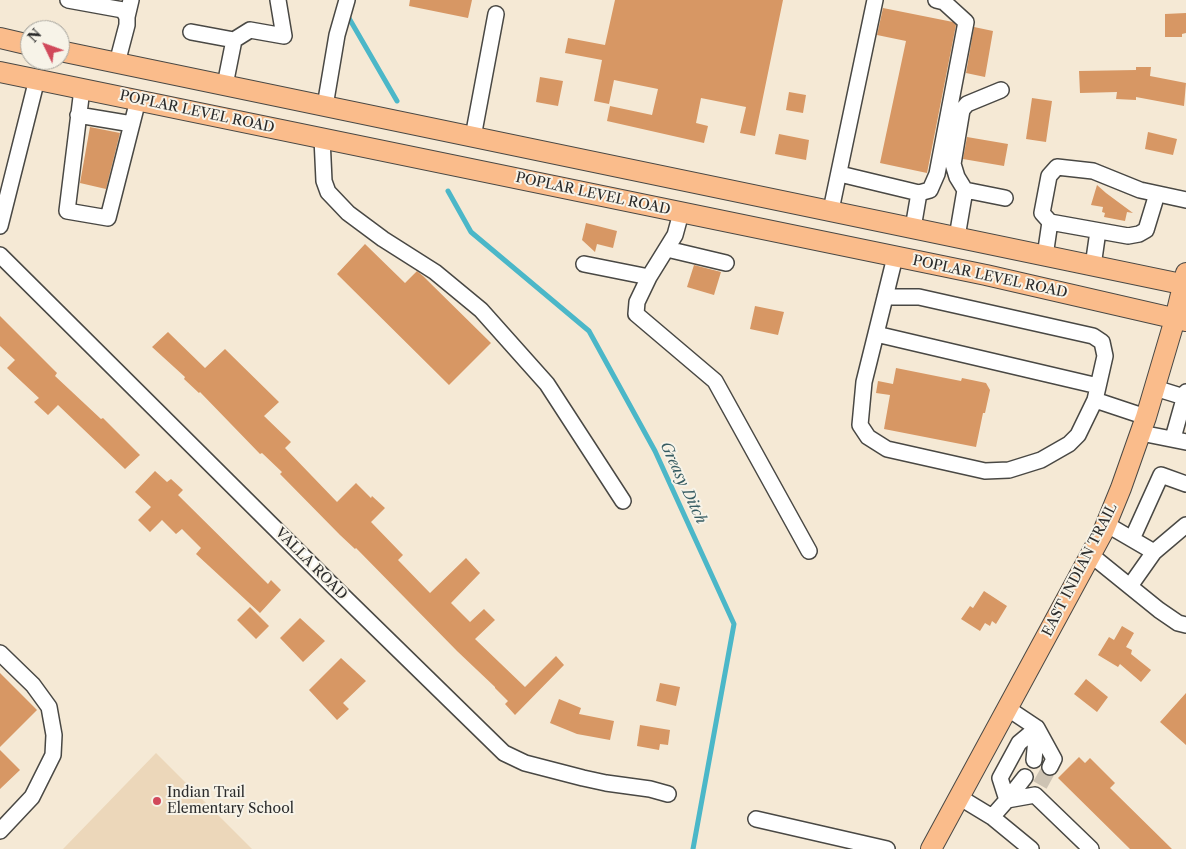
<!DOCTYPE html>
<style>
body{margin:0}
#map{position:relative;width:1186px;height:849px;overflow:hidden;background:#f5e9d5;font-family:"Libre Caslon Text",serif}
canvas{display:block}
.north{position:absolute;left:20px;top:20px;width:50px;height:50px;box-sizing:border-box;background:#f7f3e8;border:1px solid #a5a39c;border-radius:50%;rotate:312deg;font-size:14px;font-weight:700;line-height:20px;text-align:center;color:#2b2b2b}
.north::after{content:'';display:block;margin:auto;width:18px;height:22px;background:#d1495b;clip-path:polygon(50% 0,100% 100%,50% 72%,0 100%)}
</style>
<div id="map">
<canvas width="1186" height="849"></canvas>
<div class="north">N</div>
</div>
<script>
const g = document.querySelector('canvas').getContext('2d');
g.lineJoin = 'round';
function fill(path, color) { g.fillStyle = color; g.fill(path, 'evenodd'); }
const poly = rows => new Path2D(rows.map(r => 'M' + r).join(''));
function stroke(path, color, width, dash) { g.strokeStyle = color; g.lineWidth = width; g.lineCap = dash ? 'butt' : 'round'; g.setLineDash(dash || []); g.stroke(path); }
function write(font, color, halo, rows, align = 'center') {
  g.font = font + ' "Libre Caslon Text",serif'; g.lineWidth = 4; g.setLineDash([]); g.textBaseline = 'middle'; g.strokeStyle = halo; g.fillStyle = color; for (const [text, x, y, turn = 0] of rows) {
    g.save(); g.translate(x, y); g.rotate((+turn || 0) * Math.PI / 180); g.textAlign = isNaN(turn) ? turn : align; if (halo) g.strokeText(text, 0, 0); g.fillText(text, 0, 0); g.restore();
  }
}
fill(poly([
 [156,753,252,849,63,849]
]), '#ecd7ba');
stroke(poly([
 [346,13,397,101],
 [448,191,471,232,589,331,655,451,734,624,693,849]
]), '#4bb7c8', 5);
fill(poly([
 [410,0,472,0,468,18,409,6],
 [615,0,783,0,755,136,740,133,746,107,701,98,696,123,708,126,704,143,607,121,610,106,652,115,658,89,614,80,609,104,594,101,602,60,565,53,568,38,605,45],
 [883,8,953,22,956,25,927,173,880,163,906,41,877,35],
 [1186,13,1186,33,1182,34,1182,37,1165,37,1165,14],
 [974,27,993,31,985,77,966,73],
 [1136,67,1151,67,1150,76,1186,83,1184,106,1136,97,1136,100,1116,99,1117,92,1080,93,1079,71,1136,70],
 [540,77,563,81,558,106,536,102],
 [789,92,806,95,803,113,786,110],
 [1032,98,1052,101,1046,142,1026,139],
 [90,127,120,133,106,189,80,183],
 [1148,132,1177,139,1173,155,1145,149],
 [779,134,809,140,806,160,775,154],
 [967,137,1008,144,1004,166,963,159],
 [1097,185,1106,193,1133,213,1127,212,1125,221,1104,217,1105,213,1102,212,1103,207,1091,205],
 [586,223,617,231,613,248,597,244,595,252,582,240],
 [365,244,405,283,417,271,423,276,491,343,449,385,337,274],
 [694,265,721,272,714,295,687,287],
 [755,306,784,312,778,335,750,329],
 [0,316,57,373,55,376,101,419,103,418,140,455,125,469,58,405,48,415,34,402,39,398,7,368,15,360,0,346],
 [168,332,205,368,225,349,279,402,264,416,291,442,285,448,337,502,356,483,371,498,372,496,385,508,371,522,403,555,398,560,430,593,466,558,480,573,451,603,470,622,484,609,495,620,475,639,525,687,556,656,564,665,515,715,505,704,508,701,495,688,495,687,457,651,356,548,355,549,340,535,280,474,282,472,262,453,260,454,200,392,199,393,184,379,185,377,152,347],
 [896,368,961,381,962,378,986,383,990,390,985,413,983,413,976,447,884,429,890,395,876,393,878,381,893,384],
 [155,471,167,482,171,479,183,490,178,495,268,584,271,580,281,590,260,613,196,554,201,548,182,529,176,534,162,520,150,532,138,520,151,507,135,492],
 [984,591,1007,606,996,624,992,621,990,626,985,623,980,631,961,619,970,606,973,608],
 [250,607,269,626,256,639,237,620],
 [300,618,325,641,303,662,280,638],
 [1122,626,1134,633,1126,647,1132,650,1131,654,1151,670,1141,682,1120,664,1118,667,1098,655,1109,637,1114,640],
 [341,658,366,681,343,703,349,709,337,720,309,690],
 [0,673,37,710,0,747],
 [1086,679,1108,697,1097,712,1074,694],
 [660,683,680,687,676,706,656,701],
 [1186,693,1186,745,1160,722],
 [559,699,581,708,579,714,614,721,610,740,577,734,550,723],
 [640,725,670,730,668,745,660,744,659,750,637,746],
 [0,750,20,770,0,789],
 [1079,757,1085,763,1090,758,1115,783,1110,788,1172,849,1130,849,1058,778]
]), '#d79764');
stroke(poly([
 [1040,785,1050,767]
]), '#cdc3b3', 15, [15, 8]);
const minor = poly([
 [68,0,123,10,127,17,127,25,117,63],
 [127,17,131,0],
 [191,32,234,40,225,85],
 [234,40,250,30,284,36,278,0],
 [82,89,67,211,108,218,138,100],
 [325,106,337,35,347,0],
 [78,115,132,124],
 [473,137,496,14],
 [322,138,324,181,328,192,348,213,383,239,435,272,481,310,547,384,623,501],
 [840,174,919,193,913,228],
 [965,190,1005,198],
 [919,193,930,190,937,174,966,22,944,2,936,0],
 [831,210,875,0],
 [681,213,675,235,649,277,637,302,636,314,715,381,809,551],
 [1050,222,1128,236,1139,234,1146,230,1157,194],
 [0,226,37,79],
 [957,237,965,190,957,177,953,164,962,110,967,104,1001,90],
 [667,249,726,263],
 [0,255,335,588,504,753,525,763,583,778,606,783,650,789,668,794],
 [1045,256,1050,222,1042,213,1049,176,1057,167,1093,171,1140,190,1186,200],
 [895,257,864,382,860,425,868,437,887,449,985,471,1009,470,1041,460,1069,444,1078,435,1095,400,1146,417],
 [584,264,649,277],
 [1093,266,1098,231],
 [885,297,919,297,1093,336,1102,342,1105,356,1095,400],
 [876,334,1098,386],
 [1155,388,1184,397],
 [1141,433,1186,442],
 [1173,438,1186,392],
 [1106,524,1154,552,1130,586],
 [1132,539,1161,475,1186,484],
 [1154,552,1186,525],
 [1091,555,1159,610,1178,623,1186,625],
 [0,653,33,685,49,707,54,735,53,755,32,797,0,831],
 [1037,728,1054,759,1050,767],
 [1034,760,1037,728],
 [959,797,992,817,1007,800,1000,778,1019,743,1037,728,1007,708],
 [1007,800,1035,795,1091,849],
 [1007,800,1025,777],
 [992,817,1031,849],
 [756,819,887,849]
]);
const major = poly([
 [0,38,30,45],
 [60,51,1186,285],
 [0,72,986,275,1186,321],
 [931,849,1103,532,1121,488,1146,417,1175,319,1186,273]
]);
stroke(minor, '#494844', 18);
stroke(major, '#494844', 22);
stroke(minor, '#fff', 15);
stroke(major, '#fabc8b', 20);
for (const [x, y, r, color] of [
 [157,801,5,"#d1495b"]
]) { const dot = new Path2D(); dot.arc(x, y, r, 0, 2 * Math.PI); g.fillStyle = color; g.fill(dot); stroke(dot, '#f7f3e8', 2); }
write('14px', '#2b2b2b', '#f7f3e8', [
 ["POPLAR LEVEL ROAD",197,112,12],
 ["POPLAR LEVEL ROAD",593,194,12],
 ["POPLAR LEVEL ROAD",990,277,12],
 ["VALLA ROAD",311,564,45],
 ["EAST INDIAN TRAIL",1080,570,-63]
]);
write('14px', '#2b2b2b', '#f7f3e8', [
 ["Indian Trail",167,793],
 ["Elementary School",167,809]
], 'left');
write('italic 15px', '#365c62', '#f7f3e8', [
 ["Greasy Ditch",683,483,65]
]);
</script>
